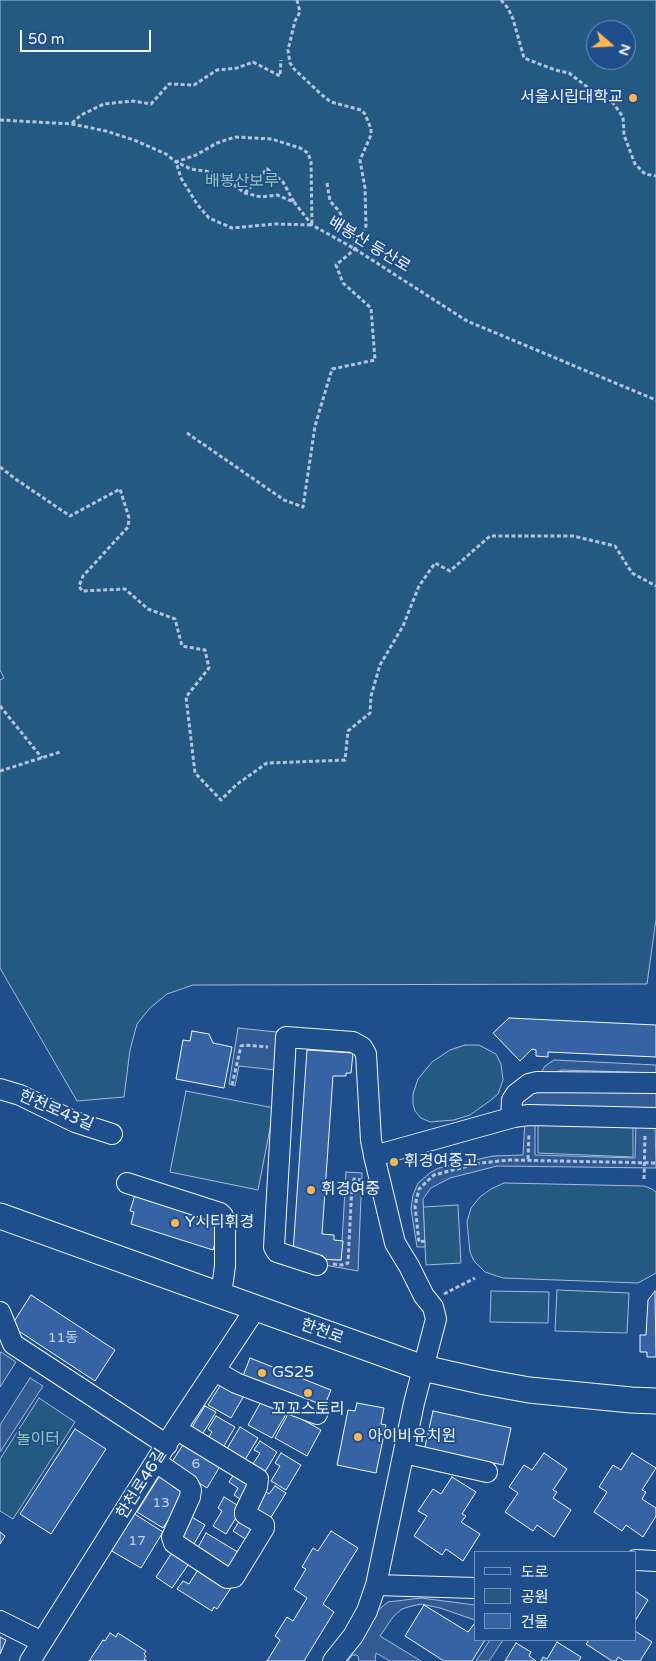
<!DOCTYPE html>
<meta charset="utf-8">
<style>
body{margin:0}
#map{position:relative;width:656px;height:1661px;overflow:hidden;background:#1f4e8c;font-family:"Varela Round","Noto Sans KR",sans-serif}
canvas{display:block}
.legend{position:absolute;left:474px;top:1551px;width:162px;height:90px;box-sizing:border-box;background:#1f4e8c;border:1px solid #7391ba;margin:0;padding:6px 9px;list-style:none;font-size:15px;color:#f2f6ff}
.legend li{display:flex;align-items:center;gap:10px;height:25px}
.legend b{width:25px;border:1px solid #7391ba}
.north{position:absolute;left:586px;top:20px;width:50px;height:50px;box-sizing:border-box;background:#1f4e8c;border:1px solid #7391ba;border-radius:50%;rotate:109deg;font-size:14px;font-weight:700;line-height:20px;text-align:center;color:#f2f6ff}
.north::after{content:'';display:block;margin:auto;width:18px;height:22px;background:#ffb74d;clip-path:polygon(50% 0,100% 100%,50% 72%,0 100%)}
.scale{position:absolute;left:20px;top:30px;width:131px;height:22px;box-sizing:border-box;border:2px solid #f2f6ff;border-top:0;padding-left:6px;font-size:15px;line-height:18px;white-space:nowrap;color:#f2f6ff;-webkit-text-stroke:4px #1f4e8c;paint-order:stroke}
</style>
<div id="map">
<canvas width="656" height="1661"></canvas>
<ul class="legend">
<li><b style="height:6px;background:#1f4e8c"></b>도로</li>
<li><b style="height:14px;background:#245a82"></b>공원</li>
<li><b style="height:14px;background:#3563a3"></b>건물</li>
</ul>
<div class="north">N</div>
<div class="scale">50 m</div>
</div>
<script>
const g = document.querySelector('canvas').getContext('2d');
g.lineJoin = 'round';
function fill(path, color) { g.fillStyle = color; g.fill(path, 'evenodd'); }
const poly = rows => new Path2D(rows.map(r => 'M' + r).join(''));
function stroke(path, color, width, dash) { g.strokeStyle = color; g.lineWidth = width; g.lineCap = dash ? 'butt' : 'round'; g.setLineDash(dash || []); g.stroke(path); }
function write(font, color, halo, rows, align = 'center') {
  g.font = font + ' "Varela Round","Noto Sans KR",sans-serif'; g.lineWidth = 4; g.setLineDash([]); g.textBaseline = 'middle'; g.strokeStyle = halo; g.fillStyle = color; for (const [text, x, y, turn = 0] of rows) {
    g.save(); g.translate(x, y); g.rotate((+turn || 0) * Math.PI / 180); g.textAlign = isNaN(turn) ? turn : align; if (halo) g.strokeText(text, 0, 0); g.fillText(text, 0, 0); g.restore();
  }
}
const green = poly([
 [0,0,656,0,656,919,647,984,193,985,167,994,150,1008,137,1024,130,1050,124,1097,77,1101,0,968,0,680,4,678,0,670,0,0],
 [596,30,626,30,626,60,596,60,596,30],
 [465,1045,479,1045,496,1054,501,1064,503,1080,498,1094,491,1100,470,1115,454,1120,430,1122,421,1118,415,1111,413,1104,413,1094,418,1079,432,1062,450,1050,465,1045],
 [186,1091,274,1108,258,1190,170,1172,186,1091],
 [538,1118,633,1121,633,1157,538,1153,538,1118],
 [504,1183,644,1186,652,1189,656,1192,656,1273,638,1283,503,1278,485,1272,474,1261,470,1252,467,1222,471,1208,480,1197,491,1189,504,1183],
 [458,1205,461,1263,426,1265,423,1207,458,1205],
 [557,1290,629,1293,627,1333,555,1331,557,1290],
 [491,1291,549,1292,548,1323,490,1322,491,1291],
 [39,1398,75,1422,13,1519,0,1511,0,1459,39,1398]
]);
fill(green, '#245a82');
stroke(green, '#a8bbd7', 1);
const parking = poly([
 [238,1028,286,1033,285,1071,239,1066,235,1086,229,1084,238,1028],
 [554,1060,656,1065,656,1073,562,1070,538,1078,545,1066,554,1060],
 [656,1088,656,1112,516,1111,528,1089,656,1088],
 [535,1119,535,1155,635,1158,636,1120,655,1121,656,1168,497,1166,450,1178,431,1188,423,1199,425,1247,417,1247,411,1209,413,1195,418,1183,431,1172,439,1168,493,1156,523,1155,525,1120,535,1119],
 [346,1172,362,1173,358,1271,319,1264,318,1259,341,1260,346,1172],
 [1,1352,16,1362,0,1387,0,1353,1,1352],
 [30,1378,43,1386,0,1452,0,1425,30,1378],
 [421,1598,475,1605,475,1620,440,1608,421,1604,408,1607,402,1609,393,1617,380,1636,421,1661,390,1661,376,1653,375,1661,359,1661,358,1656,356,1655,352,1655,348,1661,344,1661,377,1611,388,1602,421,1598],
 [490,1640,503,1640,489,1661,476,1661,490,1640]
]);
fill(parking, '#305b95');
stroke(parking, '#a8bbd7', 1);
const building = poly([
 [509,1018,656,1025,656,1057,548,1052,548,1057,536,1056,536,1050,532,1049,520,1061,493,1033,509,1018],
 [192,1031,209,1034,213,1043,232,1047,224,1088,176,1079,183,1040,190,1041,192,1031],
 [307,1050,353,1053,351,1073,346,1073,346,1076,333,1076,322,1234,334,1235,334,1240,343,1241,341,1260,318,1259,318,1254,293,1252,307,1050],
 [135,1195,218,1222,220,1228,213,1250,131,1224,134,1212,130,1211,135,1195],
 [655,1291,656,1357,647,1357,647,1352,640,1352,640,1335,646,1335,648,1300,655,1291],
 [31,1295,115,1350,95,1381,11,1326,31,1295],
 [250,1358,331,1390,322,1412,241,1381,250,1358],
 [223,1381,245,1394,231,1418,208,1405,223,1381],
 [262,1400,286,1414,272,1438,248,1425,262,1400],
 [357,1403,384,1408,381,1424,386,1425,376,1473,337,1465,348,1410,355,1411,357,1403],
 [205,1406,216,1412,200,1438,189,1432,205,1406],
 [433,1411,511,1428,503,1465,452,1454,452,1457,424,1451,433,1411],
 [289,1412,321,1430,307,1456,275,1438,289,1412],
 [216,1416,235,1427,221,1451,208,1438,212,1432,208,1429,216,1416],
 [240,1427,258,1438,243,1463,225,1452,240,1427],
 [75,1429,106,1449,51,1534,20,1514,75,1429],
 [186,1440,222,1463,207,1488,170,1465,186,1440],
 [260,1441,277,1452,263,1475,251,1467,260,1453,254,1450,260,1441],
 [281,1453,301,1465,286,1490,271,1481,280,1466,275,1463,281,1453],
 [544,1453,567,1469,553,1490,557,1492,553,1498,571,1510,554,1537,537,1525,533,1531,505,1512,518,1493,509,1487,524,1465,532,1470,544,1453],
 [632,1453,656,1468,642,1490,646,1492,642,1499,656,1508,656,1516,643,1537,626,1525,622,1531,594,1512,607,1492,599,1487,613,1465,621,1470,632,1453],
 [236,1471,255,1482,243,1501,234,1495,238,1488,229,1482,236,1471],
 [162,1472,176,1480,172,1486,185,1494,163,1528,137,1512,162,1472],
 [452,1477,476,1492,462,1514,466,1516,461,1522,480,1534,463,1561,446,1549,442,1555,414,1536,427,1516,418,1511,433,1489,441,1494,452,1477],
 [275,1486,286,1493,268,1522,250,1510,266,1492,269,1494,275,1486],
 [224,1497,242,1508,226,1534,213,1526,222,1511,218,1508,224,1497],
 [133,1513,163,1532,141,1568,110,1550,133,1513],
 [190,1516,205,1525,191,1549,177,1537,190,1516],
 [242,1517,259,1527,250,1542,233,1531,242,1517],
 [331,1531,358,1548,323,1604,334,1612,304,1661,267,1661,280,1640,275,1636,287,1617,293,1621,307,1598,294,1589,306,1569,302,1567,313,1548,318,1551,331,1531],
 [0,1532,5,1536,0,1544,0,1532],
 [206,1533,241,1554,230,1572,196,1551,206,1533],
 [173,1551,190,1562,172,1588,156,1577,173,1551],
 [199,1568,231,1588,217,1609,214,1607,212,1611,177,1589,183,1581,189,1584,199,1568],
 [635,1591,648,1600,635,1621,635,1591],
 [424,1605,468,1632,474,1624,475,1625,475,1640,485,1640,472,1661,444,1661,405,1636,424,1605],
 [635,1631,652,1642,640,1661,624,1661,618,1657,616,1661,612,1661,586,1644,589,1640,635,1640,635,1631],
 [110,1633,116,1637,118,1633,146,1651,144,1654,146,1656,144,1659,147,1661,89,1661,103,1640,105,1641,110,1633],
 [0,1637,6,1640,0,1654,0,1637],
 [557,1642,581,1657,579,1661,541,1661,543,1657,547,1659,557,1642],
 [516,1643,531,1652,529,1656,536,1661,505,1661,516,1643]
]);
fill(building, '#3563a3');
stroke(building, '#f2f6ff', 1);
const minor = poly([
 [0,1089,20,1095,75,1122,112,1134],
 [511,1118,512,1100,516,1094,529,1084,537,1082,656,1083],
 [374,1156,514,1117,529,1115,656,1118],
 [127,1183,220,1213,223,1216,225,1225,225,1266,221,1295],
 [317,1265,277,1252,274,1247,286,1037,353,1042,362,1047,366,1054,371,1140,375,1160,395,1243,409,1266,424,1296,433,1307,436,1319,414,1403,376,1585,367,1611,353,1636,333,1661],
 [0,1312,13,1344,167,1445],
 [215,1371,236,1383,317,1414],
 [404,1453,487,1472],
 [156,1462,188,1484,191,1490,190,1497,172,1537,174,1543,227,1578,234,1577,264,1528,264,1525,245,1514,245,1512,257,1487,258,1479,176,1429],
 [635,1560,656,1561],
 [376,1585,475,1588],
 [0,1621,42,1642],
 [30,1661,176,1429,256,1308]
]);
const major = poly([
 [0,1216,423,1368,485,1382,529,1390,631,1400,656,1401]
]);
stroke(minor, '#f2f6ff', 22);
stroke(major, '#f2f6ff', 27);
stroke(poly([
 [501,0,508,8,513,19,524,58,555,70,569,73,595,93,613,103,623,117,624,135,635,164,645,174,656,176],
 [0,120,72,124,106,131,134,140,166,154,176,162,191,169,211,172,223,177,245,193,261,197,277,195,294,202,312,225,355,249,467,321,656,400],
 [72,123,81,115,104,104,133,101,151,104,169,84,194,85,217,70,237,68,253,62,280,76,281,60],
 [235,137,272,139,300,148,308,153,311,162,312,225,275,224,232,228,209,218,197,204,181,178,176,162,196,155,217,143,235,137],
 [327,183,330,201,339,211,354,239,355,248],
 [245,193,267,169,283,182,294,202],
 [187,433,284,500,303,507,315,426,332,369,375,360,371,308,343,283,336,265,355,249,366,226,365,188,360,160,371,135,371,129,365,114,361,110,331,102,322,95,294,69,290,63,288,50,295,21,300,12,297,0],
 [0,467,17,480,70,516,120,489,129,518,128,527,83,576,79,586,82,591,125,589,148,609,175,619,182,646,205,650,209,668,186,697,195,773,221,800,236,785,267,763,345,760,348,731,370,713,371,696,380,665,403,626,419,586,435,563,450,571,490,536,573,536,615,546,632,573,656,586],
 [0,706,42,758],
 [0,771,60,752],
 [232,1085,241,1046,244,1045,268,1047],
 [528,1159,529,1133],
 [644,1179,645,1135],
 [425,1241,419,1242,415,1206,419,1189,434,1175,480,1163,510,1160,656,1163],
 [333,1264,342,1265,348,1263,352,1184,354,1179,361,1180],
 [444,1294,475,1278]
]), '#b3c4dc', 3, [4, 2.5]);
stroke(minor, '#1f4e8c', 20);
stroke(major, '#1f4e8c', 25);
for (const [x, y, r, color] of [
 [633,98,5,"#ffb74d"],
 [394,1162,5,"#ffb74d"],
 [311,1190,5,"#ffb74d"],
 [175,1223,5,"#ffb74d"],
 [262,1373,5,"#ffb74d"],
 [308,1393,5,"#ffb74d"],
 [358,1437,5,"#ffb74d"]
]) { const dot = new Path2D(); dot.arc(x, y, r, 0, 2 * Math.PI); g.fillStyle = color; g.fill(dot); stroke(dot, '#1f4e8c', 2); }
write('14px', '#c3d1e8', null, [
 ["11동",63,1338],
 ["6",196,1464],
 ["13",161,1503],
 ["17",137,1541]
]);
write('16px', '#f2f6ff', '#1f4e8c', [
 ["서울시립대학교",623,98,"right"],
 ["휘경여중고",404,1162],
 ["휘경여중",321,1190],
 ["Y시티휘경",185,1223],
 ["GS25",272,1373],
 ["꼬꼬스토리",308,1410,"center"],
 ["아이비유치원",368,1437]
], 'left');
write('16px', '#97c8a6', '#1f4e8c', [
 ["배봉산보루",242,182],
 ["놀이터",38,1440]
]);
write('16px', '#f2f6ff', '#1f4e8c', [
 ["배봉산 등산로",369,245,31],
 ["한천로43길",56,1111,23],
 ["한천로",322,1332,20],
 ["한천로46길",142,1484,-58]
]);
</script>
